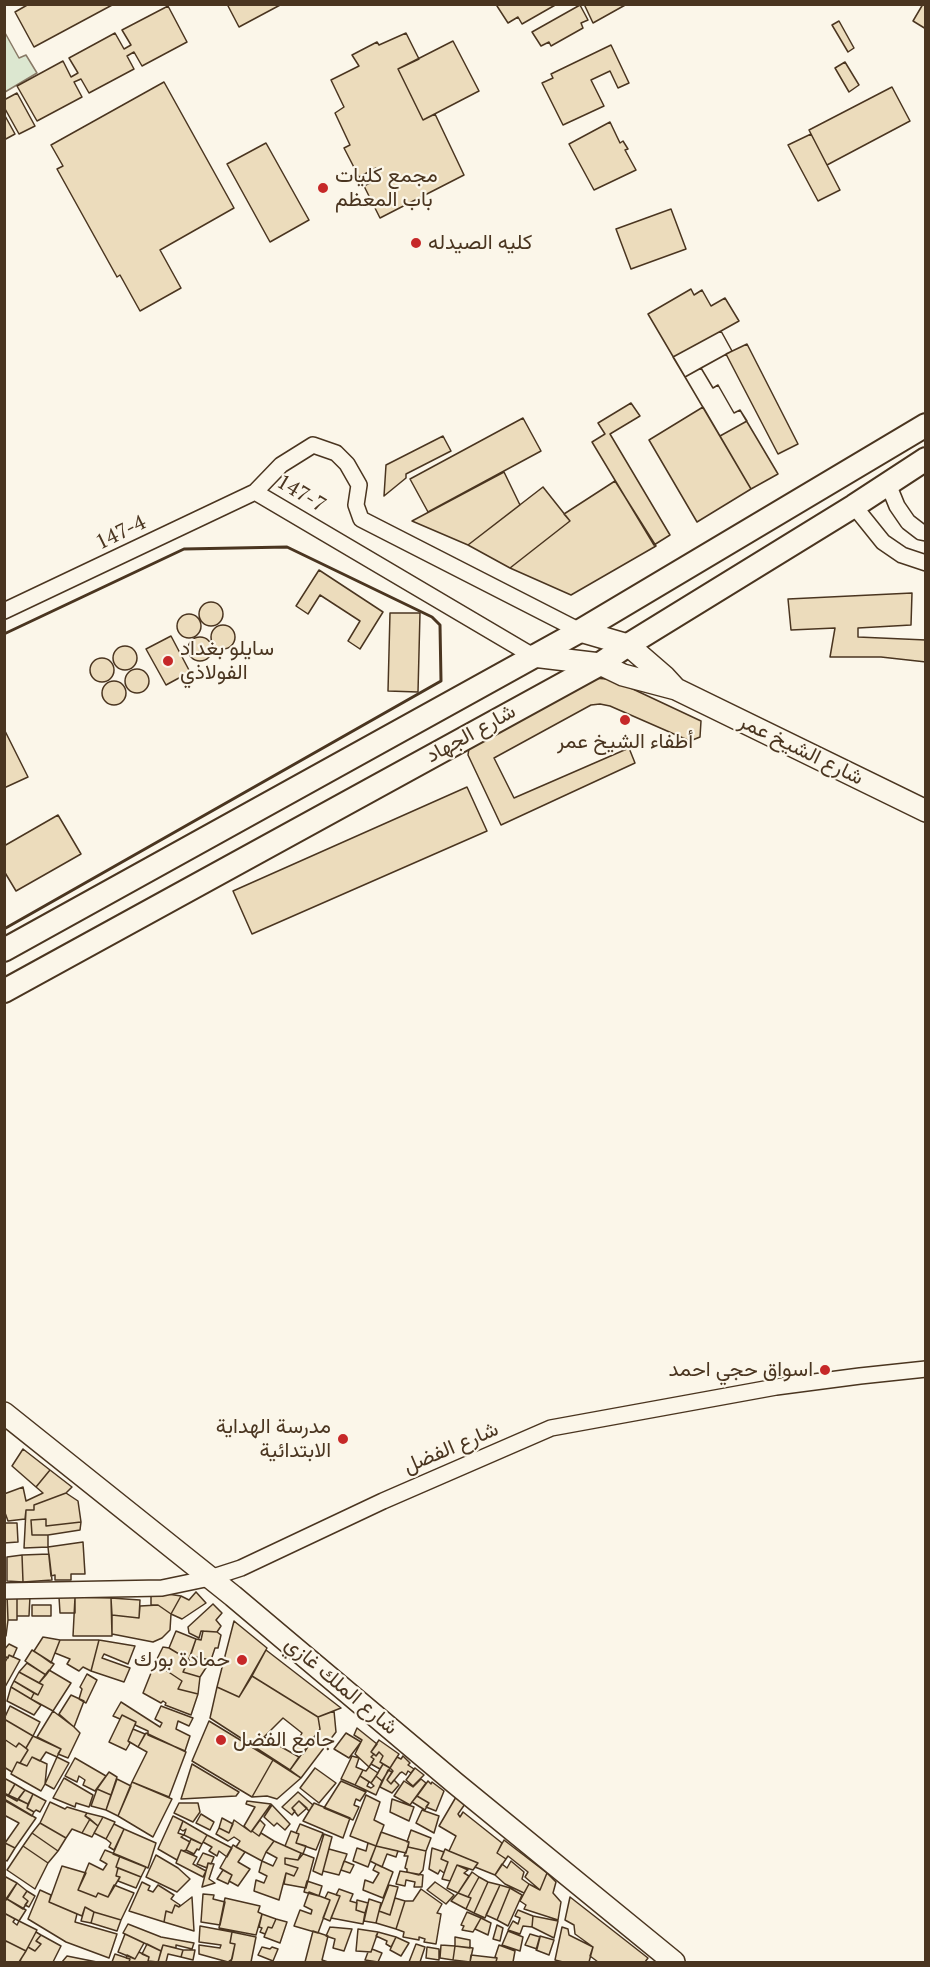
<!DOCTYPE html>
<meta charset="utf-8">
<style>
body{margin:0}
#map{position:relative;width:930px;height:1967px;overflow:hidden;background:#fbf6e9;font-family:"PT Serif",serif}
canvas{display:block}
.frame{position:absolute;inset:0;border:6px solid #4a3520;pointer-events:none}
</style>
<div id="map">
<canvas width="930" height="1967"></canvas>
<div class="frame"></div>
</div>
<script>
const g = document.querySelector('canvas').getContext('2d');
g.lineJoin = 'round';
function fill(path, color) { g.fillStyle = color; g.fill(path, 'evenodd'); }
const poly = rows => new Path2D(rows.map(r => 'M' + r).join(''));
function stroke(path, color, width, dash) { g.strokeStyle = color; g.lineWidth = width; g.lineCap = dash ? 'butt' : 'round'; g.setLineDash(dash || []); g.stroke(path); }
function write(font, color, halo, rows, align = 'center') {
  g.font = font + ' "PT Serif",Vazirmatn,serif'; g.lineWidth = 4.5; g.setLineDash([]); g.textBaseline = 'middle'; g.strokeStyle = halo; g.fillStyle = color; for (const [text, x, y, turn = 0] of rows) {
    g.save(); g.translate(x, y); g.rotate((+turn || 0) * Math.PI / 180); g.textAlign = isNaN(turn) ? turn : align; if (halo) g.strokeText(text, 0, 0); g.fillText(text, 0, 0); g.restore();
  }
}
const green = poly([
 [4,31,19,58,26,55,37,73,5,92,4,31]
]);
fill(green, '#dce7d0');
stroke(green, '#887966', 1.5);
const building = poly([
 [29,4,114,4,34,47,15,12,29,4],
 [227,4,282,4,239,27,227,4],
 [499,4,557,4,522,24,518,17,508,23,497,6,499,4],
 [584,4,627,4,593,23,584,4],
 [923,4,926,4,926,29,913,21,923,4],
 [580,5,588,20,581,23,583,28,551,46,549,42,541,46,532,32,580,5],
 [168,6,187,42,142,66,134,52,127,56,134,69,89,93,81,79,74,82,82,97,37,121,17,86,63,61,71,77,78,73,69,58,115,33,124,49,131,45,122,30,168,6],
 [839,21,854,48,848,52,832,25,839,21],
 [406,33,419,59,398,69,423,120,435,114,464,175,380,218,364,186,381,177,376,168,359,177,344,148,350,145,335,113,344,107,331,80,359,66,352,55,377,42,379,45,406,33],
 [453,41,479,91,423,120,398,69,453,41],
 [611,45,629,83,618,88,610,71,591,80,604,106,563,125,542,83,553,78,551,74,611,45],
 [845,62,859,85,849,92,835,68,845,62],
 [164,82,234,208,160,250,181,288,140,311,120,275,117,277,57,169,63,166,51,145,164,82],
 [892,87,910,121,827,165,809,130,892,87],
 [17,93,35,126,19,134,4,107,4,100,17,93],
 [4,114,15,134,4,140,4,114],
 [610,122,620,143,623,141,628,149,625,150,636,170,594,190,569,144,610,122],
 [811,134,840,190,818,201,788,145,811,134],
 [266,143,309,220,270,242,227,164,266,143],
 [671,209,686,249,631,269,616,229,671,209],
 [691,289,694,295,702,290,711,306,725,298,739,321,721,331,732,351,701,368,713,388,718,385,734,413,740,410,778,474,751,489,648,314,691,289],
 [721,331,732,351,685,377,673,357,721,331],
 [747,344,798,444,778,454,726,354,747,344],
 [701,368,713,388,718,385,734,413,740,410,747,421,720,436,685,377,701,368],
 [631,403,640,416,610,434,670,535,654,545,592,442,605,434,598,423,631,403],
 [703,407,751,489,697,522,649,440,703,407],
 [523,418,541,451,428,512,410,479,523,418],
 [443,436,451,451,406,474,406,478,384,496,386,465,443,436],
 [504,472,520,505,468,545,412,521,504,472],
 [615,481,656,546,571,595,510,568,570,521,564,514,615,481],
 [543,487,570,521,510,568,468,545,543,487],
 [319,570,383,612,360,649,348,641,360,621,320,595,308,614,296,606,319,570],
 [912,593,911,625,858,628,858,637,926,640,926,662,881,657,830,657,835,628,791,630,788,599,912,593],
 '199 614a12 12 0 1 1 24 0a12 12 0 1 1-24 0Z',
 [390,613,420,613,418,692,388,691,390,613],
 '177 626a12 12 0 1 1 24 0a12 12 0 1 1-24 0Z',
 '211 637a12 12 0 1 1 24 0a12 12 0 1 1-24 0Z',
 [171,636,190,672,166,685,146,649,171,636],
 '188 649a12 12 0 1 1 24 0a12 12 0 1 1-24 0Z',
 '113 658a12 12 0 1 1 24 0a12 12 0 1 1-24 0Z',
 '90 670a12 12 0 1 1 24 0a12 12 0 1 1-24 0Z',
 '125 681a12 12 0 1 1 24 0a12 12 0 1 1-24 0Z',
 [593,678,607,679,620,683,701,721,700,737,690,741,610,706,600,704,591,705,494,758,514,798,629,748,635,763,501,825,468,755,469,748,593,678],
 '102 693a12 12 0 1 1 24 0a12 12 0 1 1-24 0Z',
 [4,729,28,777,4,788,4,729],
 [467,787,487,831,252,934,233,891,467,787],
 [58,815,81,854,16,891,4,871,4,846,58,815],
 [23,1449,50,1470,36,1487,12,1466,23,1449],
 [50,1470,72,1487,66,1493,34,1505,34,1510,26,1510,25,1519,8,1521,4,1510,4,1494,23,1487,26,1501,43,1493,36,1487,50,1470],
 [66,1493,78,1501,81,1522,46,1526,46,1519,31,1520,32,1535,48,1535,48,1547,24,1548,26,1510,34,1510,34,1505,66,1493],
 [46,1519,46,1526,81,1522,80,1530,48,1535,32,1535,31,1520,46,1519],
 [4,1523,17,1523,18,1542,4,1543,4,1523],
 [83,1542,85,1574,71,1574,71,1580,55,1580,55,1575,51,1576,48,1547,83,1542],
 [49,1554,52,1580,23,1582,22,1555,49,1554],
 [22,1555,23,1582,7,1581,7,1557,22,1555],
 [196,1592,206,1603,182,1619,171,1614,181,1596,189,1600,196,1592],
 [161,1593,181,1596,171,1614,158,1605,151,1605,151,1596,161,1593],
 [4,1595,7,1595,8,1620,6,1636,4,1636,4,1595],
 [7,1595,17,1596,17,1620,8,1620,7,1595],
 [17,1596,30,1596,29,1616,17,1616,17,1596],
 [59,1597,75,1597,75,1613,60,1613,59,1597],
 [75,1597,111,1598,112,1636,73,1636,75,1597],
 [111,1598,140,1600,139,1618,112,1615,111,1598],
 [213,1604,222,1613,216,1620,221,1626,217,1632,201,1631,199,1638,189,1633,188,1627,213,1604],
 [32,1605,51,1605,51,1616,32,1616,32,1605],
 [158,1605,171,1614,170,1630,162,1638,153,1642,112,1634,112,1615,139,1618,140,1606,158,1605],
 [234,1621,267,1648,239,1697,217,1687,234,1621],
 [176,1631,196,1639,189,1660,169,1648,176,1631],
 [203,1631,217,1632,221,1635,218,1648,215,1648,211,1660,190,1656,196,1639,201,1640,203,1631],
 [43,1637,60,1640,51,1663,34,1651,43,1637],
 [60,1640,99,1640,91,1671,83,1667,79,1671,67,1664,70,1659,55,1653,60,1640],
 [99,1640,135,1646,128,1664,104,1654,102,1658,130,1668,124,1682,91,1671,99,1640],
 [9,1644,17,1648,13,1657,9,1655,8,1658,4,1656,4,1650,9,1644],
 [163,1647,169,1648,189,1660,183,1672,200,1677,198,1694,178,1689,182,1681,155,1663,163,1647],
 [32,1650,54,1664,46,1675,25,1661,32,1650],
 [266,1650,341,1708,318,1717,252,1676,266,1650],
 [9,1655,20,1660,5,1687,4,1664,9,1655],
 [190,1656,211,1660,200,1677,183,1672,190,1656],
 [27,1663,46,1675,39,1683,19,1672,27,1663],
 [155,1663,182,1681,178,1689,198,1694,191,1715,165,1705,166,1703,163,1701,161,1703,143,1693,155,1663],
 [49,1670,71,1683,53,1711,31,1699,34,1693,38,1695,43,1685,39,1683,49,1670],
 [19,1672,43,1685,38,1695,14,1681,19,1672],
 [87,1674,97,1680,86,1703,79,1699,82,1689,80,1687,87,1674],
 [252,1676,318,1717,320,1729,303,1754,293,1749,302,1733,283,1718,264,1737,299,1757,290,1770,210,1718,217,1687,239,1697,252,1676],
 [14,1681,34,1693,31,1699,11,1687,14,1681],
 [11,1687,41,1705,34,1715,7,1701,11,1687],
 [71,1695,84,1701,74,1727,59,1714,71,1695],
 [121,1702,160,1727,162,1723,155,1719,161,1706,193,1718,189,1726,178,1721,176,1729,190,1736,185,1751,148,1735,148,1731,135,1725,136,1722,122,1715,120,1719,113,1716,121,1702],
 [10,1706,40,1722,33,1736,4,1719,10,1706],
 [53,1711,74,1727,80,1733,68,1758,58,1754,61,1749,37,1737,53,1711],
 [334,1711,336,1732,301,1778,290,1770,320,1729,318,1717,334,1711],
 [122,1715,136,1722,128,1741,130,1743,126,1750,109,1742,122,1715],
 [4,1719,33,1736,26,1748,19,1743,16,1747,4,1739,4,1719],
 [209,1721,273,1760,252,1797,192,1761,209,1721],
 [357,1728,377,1744,371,1752,374,1754,371,1757,374,1759,369,1767,355,1754,362,1740,354,1735,357,1728],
 [133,1729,145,1734,138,1747,128,1741,133,1729],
 [146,1733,186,1752,169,1797,132,1782,147,1752,138,1747,146,1733],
 [346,1733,361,1742,349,1758,334,1749,346,1733],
 [33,1736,61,1749,57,1757,46,1752,40,1761,32,1757,27,1766,20,1763,28,1750,26,1748,33,1736],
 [4,1739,16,1747,19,1743,28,1750,20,1763,17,1762,12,1772,4,1767,4,1739],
 [379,1740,399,1754,390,1768,380,1762,383,1756,379,1752,376,1756,371,1752,379,1740],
 [379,1752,383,1756,380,1762,383,1764,380,1769,371,1764,374,1759,371,1757,374,1754,376,1756,379,1752],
 [352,1756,359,1758,356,1767,363,1770,355,1785,341,1779,352,1756],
 [403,1756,410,1763,408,1765,414,1769,411,1773,408,1771,406,1775,402,1772,400,1773,391,1784,387,1780,393,1771,390,1768,397,1757,401,1759,403,1756],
 [32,1757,47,1764,45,1784,41,1791,11,1774,17,1762,27,1766,32,1757],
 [57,1757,69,1763,54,1789,45,1784,57,1757],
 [75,1758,106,1776,95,1791,83,1785,85,1780,79,1776,77,1782,65,1776,75,1758],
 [273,1760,301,1778,277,1799,267,1796,252,1797,273,1760],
 [192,1764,239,1792,236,1796,181,1799,192,1764],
 [383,1764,390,1768,382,1781,376,1776,383,1764],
 [369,1767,378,1773,371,1783,360,1776,363,1770,366,1771,369,1767],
 [315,1768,336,1783,319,1803,300,1788,315,1768],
 [415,1768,424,1775,413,1786,406,1780,415,1768],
 [388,1770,392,1772,387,1780,391,1784,394,1780,399,1785,392,1793,380,1787,388,1770],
 [109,1772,117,1777,111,1795,97,1789,109,1772],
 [360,1776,369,1782,367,1786,371,1788,374,1786,371,1783,376,1776,382,1781,376,1795,355,1785,360,1776],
 [4,1778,15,1784,8,1796,4,1794,4,1778],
 [64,1778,93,1795,89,1807,76,1803,75,1807,53,1798,64,1778],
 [117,1779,131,1786,118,1816,106,1810,117,1779],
 [421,1779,426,1783,410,1805,394,1796,404,1781,413,1787,421,1779],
 [341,1781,366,1792,360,1801,356,1799,354,1805,359,1807,353,1820,324,1808,341,1781],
 [428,1781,431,1784,432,1782,444,1791,436,1811,426,1807,429,1803,417,1796,428,1781],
 [132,1782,172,1799,153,1837,118,1816,132,1782],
 [15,1784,25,1790,17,1801,8,1796,15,1784],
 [97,1789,111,1795,106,1810,91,1806,97,1789],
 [25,1790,33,1794,28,1804,18,1799,25,1790],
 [298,1792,313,1805,309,1811,299,1801,292,1808,295,1811,292,1815,282,1807,298,1792],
 [6,1794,28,1804,27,1808,34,1812,32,1816,4,1800,6,1794],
 [33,1794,46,1801,40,1812,36,1810,34,1812,27,1808,33,1794],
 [366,1795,380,1802,374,1820,384,1825,376,1846,350,1836,366,1795],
 [417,1796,429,1803,425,1810,412,1802,417,1796],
 [456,1797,465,1804,458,1814,460,1817,463,1812,502,1843,497,1853,506,1859,495,1875,475,1867,478,1863,449,1851,456,1836,439,1826,456,1797],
 [4,1799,36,1818,15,1848,5,1843,19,1823,4,1815,4,1799],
 [392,1799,414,1807,409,1821,390,1812,392,1799],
 [247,1801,271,1804,251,1832,244,1826,255,1807,246,1804,247,1801],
 [299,1801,307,1808,298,1816,292,1808,299,1801],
 [50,1802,65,1809,67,1807,87,1813,85,1816,90,1819,82,1833,72,1829,66,1838,40,1823,50,1802],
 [179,1803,198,1803,200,1812,193,1822,174,1813,179,1803],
 [314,1803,350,1818,343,1838,303,1821,314,1803],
 [272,1805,290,1824,285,1830,277,1823,274,1826,264,1817,272,1805],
 [422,1810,439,1816,434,1833,416,1823,422,1810],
 [87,1813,103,1817,98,1826,85,1816,87,1813],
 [201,1814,214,1822,210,1830,196,1823,201,1814],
 [173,1816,183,1821,178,1833,184,1835,181,1837,190,1842,186,1850,184,1851,181,1850,177,1860,158,1849,173,1816],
 [103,1817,115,1822,106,1839,94,1833,103,1817],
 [222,1818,233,1824,229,1833,219,1828,222,1818],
 [90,1819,98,1826,92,1837,82,1833,90,1819],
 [234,1820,251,1832,252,1831,259,1836,261,1833,274,1841,266,1852,262,1861,236,1847,240,1841,234,1837,228,1841,216,1834,219,1828,229,1833,234,1820],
 [260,1820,265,1825,259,1836,252,1831,260,1820],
 [183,1821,207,1835,202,1844,184,1835,186,1829,183,1831,180,1829,183,1821],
 [40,1823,66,1838,58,1851,32,1833,40,1823],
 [114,1824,124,1829,114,1850,109,1847,111,1843,106,1839,114,1824],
 [300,1824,323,1833,316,1850,296,1843,299,1834,296,1833,300,1824],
 [124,1829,156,1843,148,1868,113,1854,124,1829],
 [411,1830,431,1838,426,1851,408,1847,409,1842,407,1842,411,1830],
 [291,1831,299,1834,296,1843,306,1846,303,1854,285,1846,291,1831],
 [381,1832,409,1842,406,1853,376,1846,381,1832],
 [32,1833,58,1851,48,1863,23,1846,32,1833],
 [324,1834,332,1837,322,1875,313,1871,324,1834],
 [207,1835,232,1848,227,1857,219,1851,217,1856,209,1851,212,1847,203,1842,207,1835],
 [191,1839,202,1844,199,1850,197,1849,194,1854,186,1850,191,1839],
 [504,1840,547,1873,540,1890,525,1877,528,1872,508,1856,506,1859,497,1853,504,1840],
 [274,1841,303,1854,298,1860,285,1858,285,1864,298,1868,294,1876,286,1873,279,1900,254,1891,256,1880,264,1883,267,1876,259,1872,262,1861,273,1866,277,1858,266,1852,274,1841],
 [5,1843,15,1848,7,1861,4,1859,5,1843],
 [368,1843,376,1846,368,1867,353,1861,357,1848,366,1851,368,1843],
 [233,1845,245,1852,238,1862,250,1869,238,1886,229,1881,232,1875,220,1868,233,1845],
 [23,1846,48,1863,35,1889,7,1870,23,1846],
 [376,1846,398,1851,396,1857,387,1854,382,1867,370,1861,376,1846],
 [408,1847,426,1851,423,1870,419,1875,407,1872,407,1869,405,1868,408,1856,404,1856,408,1847],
 [432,1848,444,1852,441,1859,448,1862,444,1873,440,1870,438,1874,429,1869,432,1848],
 [329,1849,347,1854,339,1875,323,1871,329,1849],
 [445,1849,449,1851,478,1863,473,1870,457,1865,450,1881,442,1879,448,1862,441,1859,445,1849],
 [105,1850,120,1856,116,1867,118,1868,116,1876,120,1877,108,1897,98,1893,96,1897,78,1890,89,1863,103,1870,107,1864,100,1860,105,1850],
 [181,1850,197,1857,193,1864,206,1871,203,1877,176,1863,181,1850],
 [203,1853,214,1857,211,1864,208,1863,207,1868,197,1864,203,1853],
 [301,1853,314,1858,306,1888,284,1884,286,1873,294,1876,298,1868,285,1864,285,1858,298,1860,301,1853],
 [156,1855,178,1868,190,1879,177,1892,146,1877,156,1855],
 [120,1856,146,1867,141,1877,116,1867,120,1856],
 [344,1861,354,1865,350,1873,341,1870,344,1861],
 [511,1861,524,1872,522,1879,529,1884,524,1893,505,1884,495,1875,502,1864,507,1868,511,1861],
 [208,1863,214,1864,209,1879,215,1883,202,1887,208,1863],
 [376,1864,393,1872,383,1898,363,1890,365,1880,373,1883,379,1873,373,1870,376,1864],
 [457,1865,468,1870,464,1873,469,1876,458,1893,447,1888,457,1865],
 [62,1866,86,1873,78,1890,96,1897,98,1893,108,1897,114,1885,134,1893,121,1920,94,1912,85,1907,82,1916,49,1902,62,1866],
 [118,1868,141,1877,136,1888,118,1881,120,1877,116,1876,118,1868],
 [223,1870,232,1875,228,1884,217,1879,223,1870],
 [400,1871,423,1875,422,1887,414,1887,415,1882,406,1880,405,1886,396,1884,400,1871],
 [472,1872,479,1877,468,1897,458,1893,472,1872],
 [547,1873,556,1882,553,1893,561,1902,558,1920,524,1909,526,1905,520,1901,529,1884,540,1890,547,1873],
 [4,1876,17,1883,4,1902,4,1876],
 [479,1877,488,1882,474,1913,466,1909,471,1898,468,1897,479,1877],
 [307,1881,322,1886,319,1896,304,1892,307,1881],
 [142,1882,150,1886,148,1890,153,1892,158,1885,174,1895,171,1899,180,1905,179,1907,175,1905,172,1913,166,1911,164,1922,129,1911,142,1882],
 [435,1882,454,1895,446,1904,427,1890,435,1882],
 [488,1882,500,1885,485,1918,474,1913,488,1882],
 [17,1883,27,1891,23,1897,28,1901,23,1909,7,1899,17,1883],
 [389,1885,398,1887,390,1915,379,1911,389,1885],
 [500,1885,510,1888,497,1920,486,1915,500,1885],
 [510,1888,522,1895,508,1926,497,1920,510,1888],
 [339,1889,353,1894,350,1901,357,1903,356,1910,365,1913,363,1924,331,1918,340,1896,336,1895,339,1889],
 [421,1889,442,1904,437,1913,441,1914,436,1944,424,1942,425,1939,419,1937,419,1940,403,1937,404,1932,396,1929,405,1901,413,1901,421,1889],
 [40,1890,51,1895,49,1902,77,1914,75,1922,117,1934,109,1958,66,1942,28,1919,40,1890],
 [27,1891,35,1896,29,1907,25,1905,28,1901,23,1897,27,1891],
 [309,1892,330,1900,318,1933,294,1926,300,1910,311,1914,312,1910,304,1906,309,1892],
 [328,1892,340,1896,330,1921,323,1918,330,1900,325,1898,328,1892],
 [458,1893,471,1898,466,1909,451,1901,458,1893],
 [203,1894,214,1895,213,1899,225,1902,220,1925,201,1922,203,1894],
 [192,1897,194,1931,164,1922,166,1911,172,1913,175,1905,179,1907,192,1897],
 [570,1897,648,1958,645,1962,598,1962,590,1956,593,1947,575,1934,574,1925,565,1920,570,1897],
 [225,1898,260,1906,258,1912,262,1914,256,1935,219,1928,225,1898],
 [395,1898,405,1901,396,1929,376,1923,379,1911,390,1915,395,1898],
 [7,1899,26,1910,19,1921,4,1913,4,1902,7,1899],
 [369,1899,381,1903,376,1923,364,1921,369,1899],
 [357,1900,368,1903,365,1913,356,1910,357,1900],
 [85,1907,94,1912,91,1923,81,1921,85,1907],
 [518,1910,533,1916,532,1927,523,1926,520,1934,508,1930,513,1921,518,1924,520,1918,515,1916,518,1910],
 [94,1912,121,1920,117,1931,91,1923,94,1912],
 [467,1912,481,1918,473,1932,462,1930,464,1926,461,1925,467,1912],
 [4,1913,15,1919,13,1922,17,1925,19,1921,37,1930,26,1951,4,1940,4,1913],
 [262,1914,276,1919,272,1928,268,1927,265,1934,260,1932,262,1928,259,1927,262,1914],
 [533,1916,558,1921,554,1938,532,1927,533,1916],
 [481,1918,491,1923,488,1935,475,1929,481,1918],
 [276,1919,287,1922,280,1943,264,1937,268,1927,272,1928,276,1919],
 [128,1924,161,1937,194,1943,192,1949,176,1945,176,1948,163,1945,161,1951,123,1933,128,1924],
 [497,1925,503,1928,500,1941,493,1939,497,1925],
 [200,1926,232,1932,230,1943,235,1944,232,1959,228,1962,199,1954,199,1945,220,1948,221,1945,199,1942,200,1926],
 [330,1927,352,1929,344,1951,333,1948,335,1939,326,1936,330,1927],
 [562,1927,568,1929,569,1935,593,1947,589,1962,563,1962,555,1960,562,1927],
 [358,1929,378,1932,371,1952,356,1951,358,1929],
 [313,1931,328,1936,322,1960,328,1962,305,1962,313,1931],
 [508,1931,523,1937,520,1951,502,1945,508,1931],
 [36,1932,41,1935,36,1941,41,1944,35,1951,28,1947,36,1932],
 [232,1932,256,1937,251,1962,231,1962,235,1944,230,1943,232,1932],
 [378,1932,396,1937,391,1947,386,1944,387,1941,376,1936,378,1932],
 [125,1934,144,1943,135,1959,118,1952,125,1934],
 [530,1934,540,1937,537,1949,525,1945,530,1934],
 [41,1935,61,1946,53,1962,22,1962,20,1961,28,1947,35,1951,41,1944,36,1941,41,1935],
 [540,1936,554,1940,549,1955,536,1950,540,1936],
 [396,1937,409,1943,401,1956,390,1950,396,1937],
 [455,1937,470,1940,470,1948,455,1946,455,1937],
 [6,1941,26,1951,19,1962,4,1962,4,1944,6,1941],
 [147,1944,161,1951,158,1962,148,1961,149,1957,142,1954,147,1944],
 [416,1944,425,1947,420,1962,409,1962,416,1944],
 [163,1945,183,1950,181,1957,168,1954,166,1962,158,1962,163,1945],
 [441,1945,455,1946,453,1960,440,1958,441,1945],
 [499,1945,515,1951,513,1962,496,1962,497,1958,495,1957,499,1945],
 [455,1946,473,1948,470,1962,453,1960,455,1946],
 [262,1947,270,1949,272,1947,278,1949,273,1961,258,1955,262,1947],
 [427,1947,439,1949,439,1960,426,1958,427,1947],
 [372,1949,382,1953,378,1962,365,1960,368,1952,371,1952,372,1949],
 [183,1950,195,1950,193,1960,181,1957,183,1950],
 [139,1952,149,1957,148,1961,153,1962,129,1962,130,1959,126,1958,127,1955,135,1959,139,1952],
 [115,1954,130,1959,129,1962,112,1962,115,1954],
 [471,1955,497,1958,496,1962,470,1962,471,1955],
 [67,1956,97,1962,62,1962,67,1956]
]);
fill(building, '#ecdcbc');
stroke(building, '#4a3520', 1.5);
const street = poly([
 [888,484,897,506,908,522,921,532,926,533],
 [255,492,533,656],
 [854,506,883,542,902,555,926,563],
 [4,611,255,492,281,465,313,445,336,453,347,464,359,485,356,505,361,519,580,631],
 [4,1591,162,1588,210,1578,241,1568,383,1501,551,1428,776,1387,860,1376,926,1369]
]);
const secondary = poly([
 [580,631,628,645,665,677,676,689],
 [533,656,600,664,623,675,676,689,926,811],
 [4,1413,233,1596,455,1783,674,1962]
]);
const primary = poly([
 [4,950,580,631,926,425],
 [4,991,600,664,628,645,854,506,926,459]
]);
stroke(street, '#4a3520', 18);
stroke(secondary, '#4a3520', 24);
stroke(primary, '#4a3520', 26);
stroke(street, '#fbf6e9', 15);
stroke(secondary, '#fbf6e9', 21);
stroke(primary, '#fbf6e9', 22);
stroke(poly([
 [4,634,184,549,287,547,432,617,440,625,441,681,4,929]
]), '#4a3520', 3);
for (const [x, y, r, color] of [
 [323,188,6,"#c62828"],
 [416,243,6,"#c62828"],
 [168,661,6,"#c62828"],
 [625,720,6,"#c62828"],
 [825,1370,6,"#c62828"],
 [343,1439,6,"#c62828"],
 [242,1660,6,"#c62828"],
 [221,1740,6,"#c62828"]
]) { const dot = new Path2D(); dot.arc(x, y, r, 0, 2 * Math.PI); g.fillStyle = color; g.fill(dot); stroke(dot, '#fbf6e9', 2); }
write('21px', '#4a3520', '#fbf6e9', [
 ["مجمع كليات",335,176],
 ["باب المعظم",335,200],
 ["كليه الصيدله",428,243],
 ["سايلو بغداد",180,649],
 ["الفولاذي",180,673],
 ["أطفاء الشيخ عمر",625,742,"center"],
 ["اسواق حجي احمد",813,1370,"right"],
 ["مدرسة الهداية",331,1427,"right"],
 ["الابتدائية",331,1451,"right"],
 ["حمادة بورك",230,1660,"right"],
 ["جامع الفضل",233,1740]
], 'left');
write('21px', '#4a3520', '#fbf6e9', [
 ["147-7",301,494,31],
 ["147-4",121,533,-26],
 ["شارع الجهاد",471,734,-29],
 ["شارع الشيخ عمر",801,750,26],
 ["شارع الفضل",451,1448,-23],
 ["شارع الملك غازي",341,1686,40]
]);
</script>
